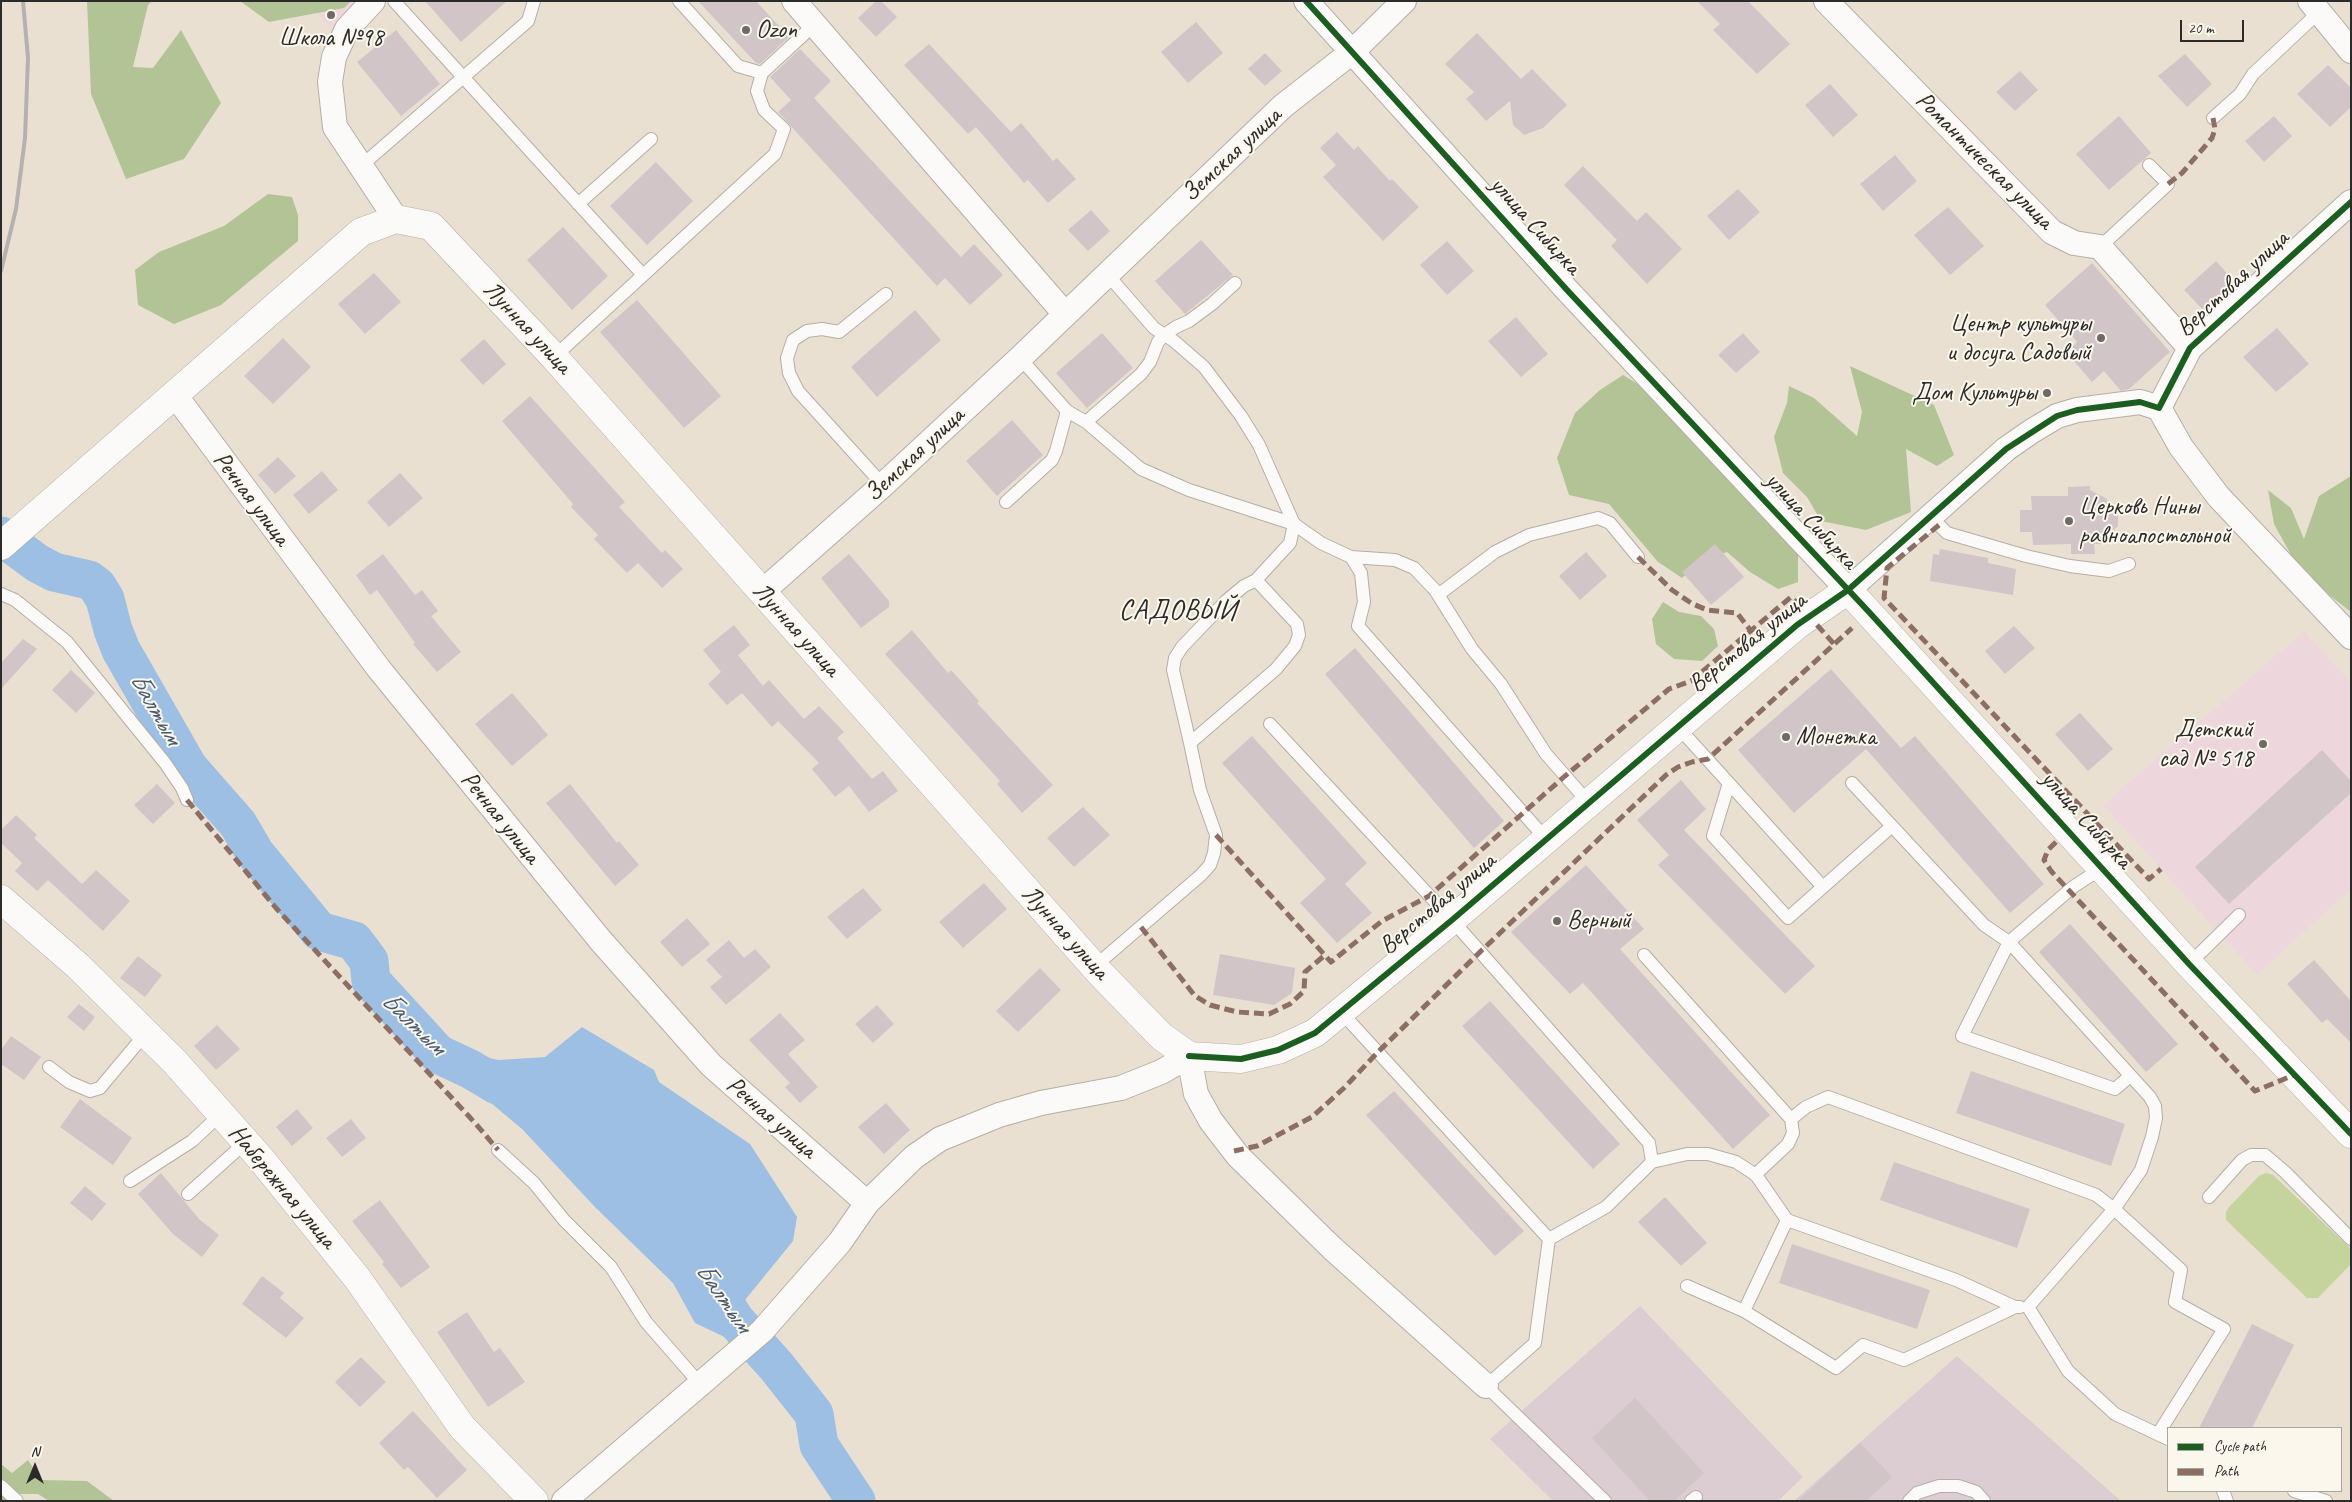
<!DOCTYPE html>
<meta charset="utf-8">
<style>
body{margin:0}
#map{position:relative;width:2352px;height:1502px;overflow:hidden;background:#eae0d2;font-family:Caveat,sans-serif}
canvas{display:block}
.frame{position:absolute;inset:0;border:2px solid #2b2b2b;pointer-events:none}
.legend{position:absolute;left:2167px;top:1427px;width:175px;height:65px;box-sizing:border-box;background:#fbf7ec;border:1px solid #a8a59f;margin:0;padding:6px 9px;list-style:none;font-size:15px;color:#2b2b2b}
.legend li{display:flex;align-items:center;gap:10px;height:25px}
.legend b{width:25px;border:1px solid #a8a59f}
.north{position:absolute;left:10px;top:1442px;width:50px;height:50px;-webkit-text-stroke:4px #fbf7ec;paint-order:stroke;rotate:0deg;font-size:14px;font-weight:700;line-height:20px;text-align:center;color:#2b2b2b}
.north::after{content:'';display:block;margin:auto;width:18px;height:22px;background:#2b2b2b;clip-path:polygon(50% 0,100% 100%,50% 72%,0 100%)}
.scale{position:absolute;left:2180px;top:20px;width:64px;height:22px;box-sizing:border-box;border:2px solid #2b2b2b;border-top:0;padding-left:6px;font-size:15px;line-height:18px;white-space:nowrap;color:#2b2b2b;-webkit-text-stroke:4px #fbf7ec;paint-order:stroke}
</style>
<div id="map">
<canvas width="2352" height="1502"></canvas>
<div class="frame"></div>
<ul class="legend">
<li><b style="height:6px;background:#1b5e20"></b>Cycle path</li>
<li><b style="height:6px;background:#8d6e63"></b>Path</li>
</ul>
<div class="north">N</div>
<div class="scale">20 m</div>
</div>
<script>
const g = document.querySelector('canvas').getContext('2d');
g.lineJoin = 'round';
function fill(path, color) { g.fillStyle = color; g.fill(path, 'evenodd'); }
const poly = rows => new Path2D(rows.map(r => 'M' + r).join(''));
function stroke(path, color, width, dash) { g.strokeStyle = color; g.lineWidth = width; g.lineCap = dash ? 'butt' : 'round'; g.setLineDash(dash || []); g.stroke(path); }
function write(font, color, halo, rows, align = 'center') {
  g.font = font + ' Caveat,sans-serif'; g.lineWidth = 4; g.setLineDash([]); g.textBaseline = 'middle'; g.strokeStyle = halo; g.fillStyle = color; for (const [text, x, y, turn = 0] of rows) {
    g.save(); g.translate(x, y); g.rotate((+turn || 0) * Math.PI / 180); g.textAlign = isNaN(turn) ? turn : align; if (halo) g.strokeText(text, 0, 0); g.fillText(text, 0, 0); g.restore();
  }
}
fill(poly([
 [306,1,355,1,331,28],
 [2304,631,2351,682,2351,889,2257,975,2103,805]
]), '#edd7dc');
fill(poly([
 [1640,1306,1803,1477,1778,1501,1553,1501,1490,1439],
 [1957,1356,2121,1501,1794,1501]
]), '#dbcdd2');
fill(poly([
 [2266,1173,2273,1175,2351,1249,2351,1264,2318,1298,2307,1298,2226,1220,2226,1212,2229,1207,2259,1176]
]), '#c5d39d');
fill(poly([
 [87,1,152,1,148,5,133,67,153,68,181,30,221,103,184,159,126,179,91,94],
 [240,1,351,1,344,8,269,22],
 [268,194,292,197,298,215,298,241,221,305,174,324,138,305,135,270,159,252,224,226],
 [1850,366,1934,405,1954,455,1937,466,1906,449,1911,512,1866,530,1821,521,1807,497,1783,473,1774,437,1787,403,1789,386,1814,398,1857,436,1862,412],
 [1623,375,1641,386,1759,508,1798,554,1798,582,1778,589,1750,572,1727,552,1702,561,1682,578,1658,562,1609,504,1569,495,1557,458,1575,413,1600,390],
 [2351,476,2351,612,2301,573,2274,524,2268,490,2291,508,2304,539,2319,496],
 [1663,602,1679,612,1701,616,1714,629,1718,646,1702,661,1674,659,1656,644,1652,619],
 [28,1460,41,1480,87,1481,114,1501,49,1501,38,1494,17,1494,17,1501,1,1501,1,1464,12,1473]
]), '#b2c496');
fill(poly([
 [582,1027,654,1070,659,1082,750,1144,797,1217,793,1241,745,1300,745,1325,731,1340,695,1323,673,1283,595,1207,522,1129,448,1067,455,1050,498,1060,545,1057]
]), '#9dbfe3');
stroke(poly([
 [1,536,37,563,54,572,89,580,97,586,105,599,113,630,121,650,188,767,238,824,255,853,319,931,354,941,369,961,371,981,438,1054,470,1069,497,1085],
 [713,1285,735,1320,777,1367,814,1414,819,1445,856,1501]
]), '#9dbfe3', 39);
fill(poly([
 [425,1,507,1,461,42],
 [698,1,756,1,789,37,760,64,756,63],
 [876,1,881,1,897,17,876,37,858,18],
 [1697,1,1748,1,1790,44,1757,74,1713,30,1720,24],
 [1196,22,1223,53,1188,83,1161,52],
 [396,30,440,84,401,116,357,62],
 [1477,33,1521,79,1532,69,1567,105,1543,128,1524,135,1513,125,1510,101,1486,121,1466,99,1474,92,1445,64],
 [929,44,1011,132,1021,123,1053,161,1057,158,1076,179,1048,203,1028,180,1024,183,976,127,968,134,904,65],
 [800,49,831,81,814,98,961,257,974,244,1003,275,970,305,945,278,937,286,778,112,791,100,770,77],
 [1265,53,1282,71,1265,86,1248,69],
 [2185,54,2212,84,2187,107,2158,76],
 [2328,65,2351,88,2351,107,2330,127,2297,94],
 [2020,71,2038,90,2015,111,1996,92],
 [1830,84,1858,115,1833,137,1805,105],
 [2119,116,2151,153,2109,190,2076,154],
 [2274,116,2292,136,2264,162,2245,141],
 [1337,132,1354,150,1358,146,1390,181,1392,179,1419,207,1383,241,1323,177,1336,165,1320,148],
 [1895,155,1917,181,1883,211,1860,184],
 [656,162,693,201,647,245,610,206],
 [1583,166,1637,221,1646,212,1682,249,1647,284,1611,246,1617,240,1564,185],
 [1738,189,1760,212,1729,240,1707,216],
 [1948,207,1984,246,1950,275,1914,235],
 [1091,210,1110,231,1088,251,1068,230],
 [563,227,608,276,572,310,527,260],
 [1201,240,1233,275,1185,314,1155,281],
 [1447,241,1474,271,1447,295,1420,265],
 [2216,261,2238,286,2207,314,2184,290],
 [2092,263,2170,352,2129,389,2121,391,2104,371,2092,382,2066,352,2077,342,2045,305],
 [374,273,401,302,365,334,338,304],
 [637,300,721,396,684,428,600,332],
 [915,310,941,340,877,397,851,367],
 [1516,317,1548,354,1521,377,1488,341],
 [2277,328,2309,364,2276,392,2243,357],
 [1102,333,1133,368,1087,408,1056,373],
 [1743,333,1760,352,1736,373,1718,355],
 [283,338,311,367,273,404,244,376],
 [484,339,506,364,483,385,460,360],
 [530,396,625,502,619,507,662,553,665,550,683,569,662,588,638,563,627,573,594,539,598,535,571,507,573,504,502,421],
 [1012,420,1043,455,997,496,966,461],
 [278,457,296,476,275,494,258,475],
 [322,471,338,490,309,514,293,495],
 [400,473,423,498,389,527,367,502],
 [2090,486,2090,490,2107,499,2108,508,2118,515,2118,526,2107,536,2107,544,2094,544,2095,554,2071,554,2071,544,2033,545,2032,532,2020,532,2020,510,2032,510,2031,496,2068,496,2068,487],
 [1715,544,1744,577,1711,605,1682,572],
 [1940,549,1988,558,1988,563,2016,569,2013,595,1930,581,1933,554,1939,555],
 [1586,552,1607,576,1580,600,1559,576],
 [383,554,415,595,422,590,438,611,431,616,461,652,437,672,413,644,415,643,377,590,370,595,356,575],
 [849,554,889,601,889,607,861,628,821,578],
 [734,625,750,645,738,655,763,686,769,680,804,719,819,706,844,732,837,738,872,779,883,771,898,791,869,812,849,786,835,797,812,769,819,763,778,721,772,727,742,693,727,705,708,684,721,672,703,650],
 [2014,626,2035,648,2005,674,1985,651],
 [912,630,948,673,951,670,979,701,977,703,1053,785,1022,813,997,784,1000,781,885,654],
 [23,639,37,649,1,689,1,663],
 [1355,648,1504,821,1474,848,1325,674],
 [1831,669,1901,748,1915,736,2044,884,2010,913,1866,749,1794,813,1738,750],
 [71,670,95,693,76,713,52,690],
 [512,693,548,735,512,766,475,724],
 [2080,713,2113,749,2088,771,2055,734],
 [1252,736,1367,863,1345,884,1372,913,1337,943,1300,903,1326,879,1222,763],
 [2322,750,2351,781,2351,793,2229,904,2195,867],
 [1681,780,1706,809,1684,830,1815,966,1785,994,1658,865,1669,855,1637,820],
 [157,784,175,803,153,824,134,805],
 [570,784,617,843,619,841,639,865,615,886,546,803],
 [1083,807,1110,835,1074,867,1047,838],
 [16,815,37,835,34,838,82,884,96,870,130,901,103,931,48,880,37,891,15,871,22,863,1,843,1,830],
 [1586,865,1644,929,1620,949,1770,1115,1733,1149,1583,983,1570,994,1511,932],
 [984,883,1007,909,963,948,939,922],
 [863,888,882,910,847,939,827,917],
 [687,918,710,944,682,967,660,942],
 [2070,924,2178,1044,2146,1072,2039,952],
 [729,940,744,958,755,949,771,967,726,1005,710,987,722,977,706,960],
 [1220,954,1295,968,1292,993,1274,1005,1213,995],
 [138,956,162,975,145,997,120,978],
 [2314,960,2351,1001,2351,1043,2327,1019,2322,1023,2287,984],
 [1040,968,1061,990,1018,1032,996,1011],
 [1490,1001,1620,1144,1593,1169,1462,1026],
 [79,1004,95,1017,84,1031,67,1017],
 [877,1005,894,1024,873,1043,855,1024],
 [780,1013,805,1040,788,1054,818,1087,800,1103,785,1087,790,1083,749,1040],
 [217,1025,240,1049,216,1070,194,1046],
 [11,1036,41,1057,24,1080,1,1064,1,1050],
 [1971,1071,2125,1124,2111,1166,1956,1113],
 [1394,1091,1524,1231,1495,1256,1366,1115],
 [80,1099,132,1138,113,1165,60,1127],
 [886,1103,910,1130,884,1154,858,1127],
 [297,1109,313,1128,292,1146,276,1127],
 [351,1119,366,1138,342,1157,326,1138],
 [1894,1162,2030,1209,2017,1248,1880,1200],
 [161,1173,199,1219,219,1235,202,1257,173,1234,138,1194],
 [85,1186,106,1204,92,1221,70,1203],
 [1665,1197,1707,1243,1681,1266,1638,1222],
 [380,1200,430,1267,401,1288,382,1264,384,1262,352,1221],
 [1792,1244,1930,1290,1917,1329,1779,1283],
 [262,1276,284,1293,280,1298,304,1318,286,1338,242,1304],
 [467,1312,494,1352,500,1348,525,1382,488,1407,437,1332],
 [2252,1324,2294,1345,2252,1428,2199,1428],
 [361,1357,386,1382,360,1407,335,1382],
 [1635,1398,1704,1473,1674,1501,1650,1501,1592,1438],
 [413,1411,467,1470,437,1498,408,1467,404,1470,379,1443],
 [1860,1443,1892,1477,1866,1501,1798,1501]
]), '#d1c5c7');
const service = poly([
 [394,1,643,275],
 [679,1,738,66,762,73],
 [2213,118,2240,94,2253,74,2318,13],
 [361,166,528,21,534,1],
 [578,204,651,139],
 [2100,247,2168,184,2149,165],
 [1107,274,1154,328,1174,341,1204,367,1241,416,1259,445,1294,524,1290,543,1256,580],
 [554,357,775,154,784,129,764,110,757,91,762,73,815,24],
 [1020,358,1067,411,1086,422,1141,469,1189,490,1294,524,1321,543,1351,557,1361,573,1364,602,1358,626,1546,839],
 [1086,422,1141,374,1150,362,1158,342,1164,335,1176,327,1189,321,1212,304,1235,283],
 [883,485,798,391,789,373,787,358,793,340,807,331,822,329,839,332,886,294],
 [1006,502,1052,460,1056,451,1067,411],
 [1930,516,1947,533,2026,556,2070,566,2109,571,2129,564],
 [1351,557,1395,560,1414,568,1435,590,1472,649,1501,684,1546,754,1588,802],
 [1,594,15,600,67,642,165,763,182,788,187,800],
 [1438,595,1495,552,1529,535,1598,518,1610,523,1638,557],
 [1270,724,1452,920,1649,1143,1652,1162,1606,1207,1549,1239,1535,1343,1486,1386,1605,1501],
 [1678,727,1823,887,1892,826],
 [1729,783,1713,836,1788,918,1823,887],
 [1852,783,1984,925,2009,942,2150,1097,2155,1106,2156,1118,2152,1137,2141,1170,2114,1209,2028,1307,2068,1371,2115,1414,2168,1439],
 [2102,868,2073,887,2009,942,1962,1036,2115,1089,2130,1076],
 [1644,955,1791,1119,1793,1133,1788,1144,1755,1175],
 [2189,964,2239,915],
 [1094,967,1201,875,1210,865,1214,853,1216,835,1200,790,1190,743,1276,669,1295,646,1299,635,1297,624,1256,580,1244,586,1226,601,1182,647,1175,658,1173,670,1190,743],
 [1341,1012,1549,1239],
 [49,1067,69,1082,90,1091,100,1088,146,1033],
 [1791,1119,1806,1107,1828,1097,2096,1195,2114,1209,2181,1270,2175,1302,2224,1329,2158,1434],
 [498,1150,534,1183,564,1220,611,1267,646,1322,700,1384],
 [1652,1162,1687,1154,1708,1154,1736,1162,1756,1175,1787,1220,1956,1280,2015,1307],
 [130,1181,192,1141,221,1114],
 [188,1194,246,1142],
 [2209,1197,2242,1160,2251,1155,2265,1155,2285,1172,2351,1239],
 [1687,1286,1744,1311,1836,1368,1863,1345,1904,1360,2015,1307,2020,1307],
 [1744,1311,1787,1220],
 [1,1486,17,1501],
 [2223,1491,2227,1501],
 [2294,1491,2326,1501],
 [1691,1501,1696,1497],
 [1909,1501,1917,1493,1939,1486,1958,1486,1976,1492,1984,1501]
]);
const minor = poly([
 [373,1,347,29,334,57,330,82,335,127,396,219],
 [794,1,1065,314],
 [1306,1,1567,290,1848,590,2006,449,2032,431,2057,416,2077,410,2140,402,2159,408,2190,348,2351,202],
 [1826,1,2052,232,2074,243,2100,247,2190,348],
 [2310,1,2351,51],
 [175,395,379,669,601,941,711,1065,867,1203],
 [2159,408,2181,447,2218,496,2351,637],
 [762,592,883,485,1020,358,1283,106,1352,52,1404,1],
 [564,1501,762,1331,840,1242,867,1203,914,1157,940,1139,999,1115,1041,1103,1121,1088,1161,1072,1189,1056,1196,1094,1211,1121,1238,1156,1332,1248,1486,1386]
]);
const tertiary = poly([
 [1,546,361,232,396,219,431,226,554,357,1099,972,1161,1036,1189,1056,1241,1059,1278,1050,1315,1033,1452,920,1797,625,1848,590,2189,964,2351,1134],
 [1,899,78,966,175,1062,261,1159,357,1278,462,1427,534,1501]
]);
stroke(service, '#b5aea5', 14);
stroke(minor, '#b5aea5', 26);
stroke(tertiary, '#b5aea5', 29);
stroke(service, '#fcfaf8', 12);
stroke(minor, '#fcfaf8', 24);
stroke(tertiary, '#fcfaf8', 28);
stroke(poly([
 [1,271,16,209,25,138,28,58,23,1]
]), '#b4b2b0', 4);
stroke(poly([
 [2168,184,2182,173,2212,138,2215,129,2213,118],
 [1939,525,1887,568,1884,598,2149,879,2161,869],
 [1638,557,1672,590,1691,603,1707,610,1737,613,1751,631],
 [1817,625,1834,644],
 [187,800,276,908,476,1124,498,1150],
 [1216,835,1331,962,1382,921,1429,896,1565,776,1669,689,1691,681,1791,597,1797,603],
 [2056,842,2048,850,2044,860,2051,871,2255,1091,2294,1075],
 [1141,927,1195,996,1210,1005,1237,1012,1269,1014,1290,1004,1304,991,1305,972,1325,955],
 [1234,1151,1257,1146,1312,1117,1344,1088,1377,1053,1480,952,1666,775,1678,767,1692,762,1708,759,1852,628]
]), '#8d6e63', 5, [10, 5]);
stroke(poly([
 [1306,1,1567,290,1869,612,2189,964,2351,1134],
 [1189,1056,1241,1059,1278,1050,1315,1033,1452,920,1797,625,1848,590,2006,449,2057,416,2077,410,2140,402,2159,408,2190,348,2351,202]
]), '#1b5e20', 6);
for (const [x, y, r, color] of [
 [331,15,5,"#6e6a65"],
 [746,30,5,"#6e6a65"],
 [2101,338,5,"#6e6a65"],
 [2047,393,5,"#6e6a65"],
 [2069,521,5,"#6e6a65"],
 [1786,737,5,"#6e6a65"],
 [2263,744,5,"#6e6a65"],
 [1557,921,5,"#6e6a65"]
]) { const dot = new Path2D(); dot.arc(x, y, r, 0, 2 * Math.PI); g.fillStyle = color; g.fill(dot); stroke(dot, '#fbf7ec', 2); }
write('25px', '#2b2b2b', '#fbf7ec', [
 ["Ozon",756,30],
 ["Школа №98",331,38,"center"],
 ["Центр культуры",2091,324,"right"],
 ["и досуга Садовый",2091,353,"right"],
 ["Дом Культуры",2037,393,"right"],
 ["Церковь Нины",2079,507],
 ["равноапостольной",2079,536],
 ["Детский",2253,730,"right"],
 ["сад № 518",2253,759,"right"],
 ["Монетка",1796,737],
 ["Верный",1567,921]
], 'left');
write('25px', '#2b2b2b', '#fbf7ec', [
 ["Земская улица",1232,155,-43],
 ["Романтическая улица",1984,161,45],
 ["улица Сибирка",1535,226,48],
 ["Верстовая улица",2233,284,-43],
 ["Лунная улица",527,328,47],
 ["Земская улица",915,455,-43],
 ["Речная улица",251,499,53],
 ["улица Сибирка",1811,521,47],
 ["Лунная улица",796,630,48],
 ["Верстовая улица",1748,643,-39],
 ["Речная улица",500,818,51],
 ["улица Сибирка",2086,820,48],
 ["Верстовая улица",1438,904,-40],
 ["Лунная улица",1065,933,48],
 ["Речная улица",771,1118,41],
 ["Набережная улица",282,1187,50]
]);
write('italic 26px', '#475a6e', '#fbf7ec', [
 ["Балтым",155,709,60],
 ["Балтым",413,1024,44],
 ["Балтым",723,1298,55]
]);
g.letterSpacing = '1px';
write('28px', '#2b2b2b', '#fbf7ec', [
 ["САДОВЫЙ",1178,612]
]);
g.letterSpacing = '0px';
</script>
